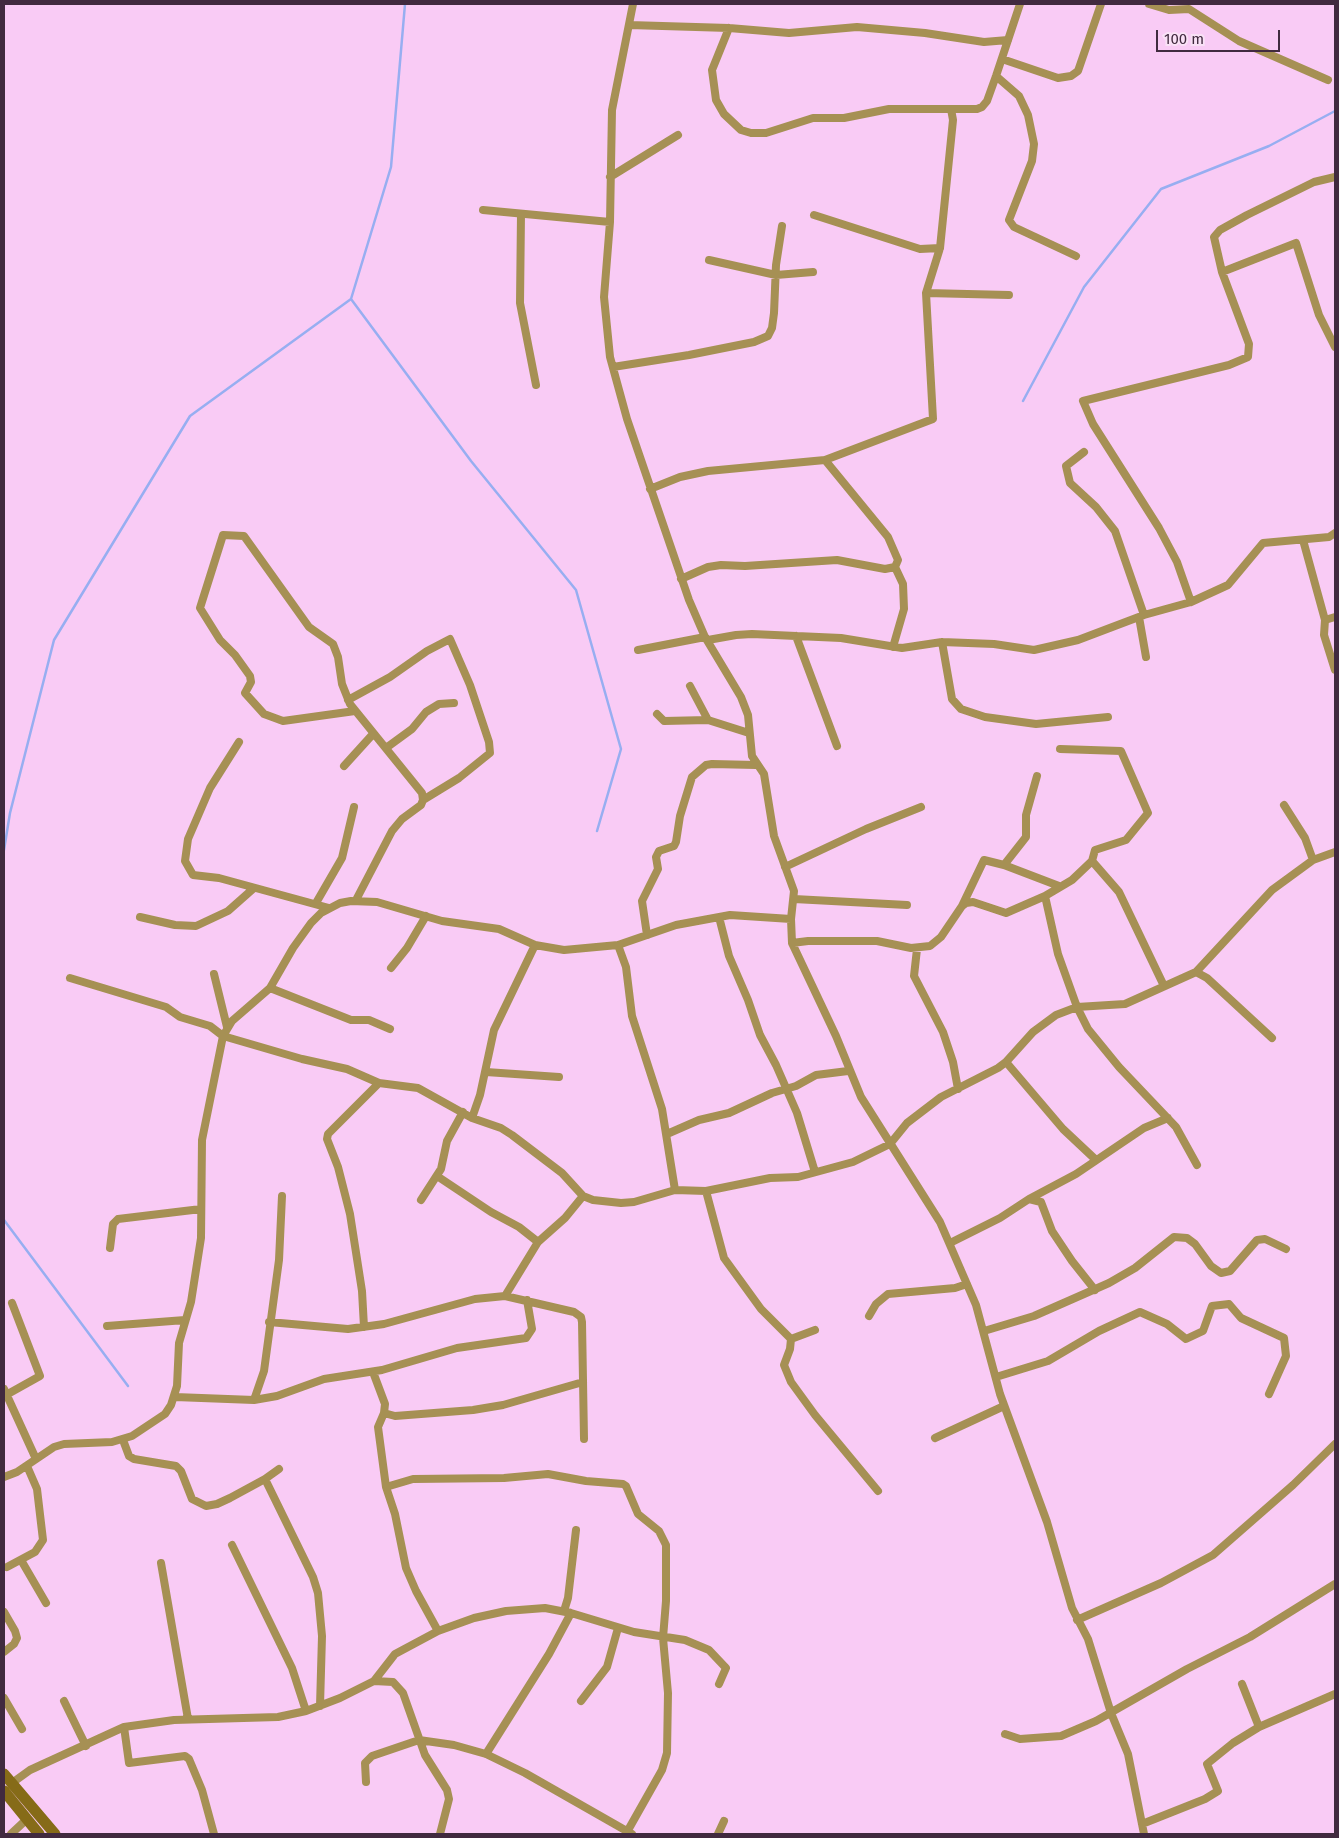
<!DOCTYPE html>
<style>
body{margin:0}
#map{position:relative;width:1339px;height:1838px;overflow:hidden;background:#f9cbf5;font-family:"Fira Sans",sans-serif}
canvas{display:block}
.frame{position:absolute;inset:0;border:5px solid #412a3f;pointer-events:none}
.scale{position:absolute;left:1156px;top:30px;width:124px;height:22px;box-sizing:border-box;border:2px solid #412a3f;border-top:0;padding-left:6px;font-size:15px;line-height:18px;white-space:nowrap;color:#412a3f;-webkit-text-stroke:4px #f9e1f6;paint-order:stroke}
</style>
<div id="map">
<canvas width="1339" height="1838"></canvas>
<div class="frame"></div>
<div class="scale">100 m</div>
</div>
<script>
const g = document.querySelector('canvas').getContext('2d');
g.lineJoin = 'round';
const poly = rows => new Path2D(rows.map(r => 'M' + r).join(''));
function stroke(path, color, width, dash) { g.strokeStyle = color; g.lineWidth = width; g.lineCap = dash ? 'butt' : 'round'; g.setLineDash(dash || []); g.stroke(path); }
stroke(poly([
 [351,299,471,461,576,590,621,749,597,831],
 [1023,401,1084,287,1161,189,1269,146,1335,111],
 [4,850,10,813,54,640,190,416,351,299,391,167,405,4],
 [4,1220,128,1386]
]), '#97aef1', 2.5);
stroke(poly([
 [633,4,612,110,610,222,604,297,610,357,627,419,689,600,705,637,741,697,748,715,752,756,764,774,774,836,794,891,791,919,792,943,836,1036,861,1097,940,1222,976,1305,1000,1394,1047,1522,1072,1608,1088,1639,1111,1713,1128,1754,1144,1834],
 [1149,4,1169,10,1189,9,1239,41,1328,80],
 [629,25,729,28,789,33,857,27,925,33,984,42,1008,40],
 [729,28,712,70,716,100,724,114,741,130,751,133,766,133,813,118,844,118,889,109,977,109,982,107,987,101,996,76,1020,4],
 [1002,59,1058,78,1071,76,1078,71,1101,4],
 [996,76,1019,96,1028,115,1034,144,1032,161,1009,220,1014,227,1076,256],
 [610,177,678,135],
 [483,210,610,222],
 [521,214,520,303,536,385],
 [814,215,920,249,940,248],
 [709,260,776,275,813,272],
 [1222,272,1296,243,1319,315,1335,347],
 [926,293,1009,295],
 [613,367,689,355,754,342,768,336,772,328,774,313,776,265,782,226],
 [1084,452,1066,466,1070,483,1096,507,1115,531,1144,615],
 [650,489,680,477,708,471,825,460,933,419,926,293,940,248,953,120,951,109],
 [1303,540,1325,620,1335,617],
 [681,579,708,567,721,565,745,566,837,560,885,569,895,567,898,560,888,537,825,460],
 [1191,602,1228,585,1263,543,1329,537,1335,533],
 [1139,617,1146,657],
 [1325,620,1324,635,1335,670],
 [796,636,837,746],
 [708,640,736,635,752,634,841,638,902,648,942,642,994,644,1034,650,1078,640,1144,615,1191,602,1177,562,1159,528,1093,424,1083,401,1229,365,1248,357,1249,344,1222,272,1214,237,1220,230,1247,215,1314,182,1335,177],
 [942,642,952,699,961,709,985,717,1036,724,1108,717],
 [893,647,904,609,903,584,895,567],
 [638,650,705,637],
 [690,686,708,720,749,733],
 [348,700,390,677,427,651,450,639,470,685,489,742,490,753,459,778,423,800],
 [355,711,283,721,264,714,245,693,251,682,250,676,235,655,220,640,200,608,223,535,244,536,309,627,333,644,338,657,342,684,350,704,422,793,423,800,421,805,402,819,392,831,356,900],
 [657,714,664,721,708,720],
 [239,742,210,788,188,839,185,861,193,875,219,878,329,908],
 [386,748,412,729,426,712,439,704,454,703],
 [344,766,373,734],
 [1284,805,1305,838,1313,860],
 [1092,861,1119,892,1164,986],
 [1004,865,1026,837,1026,815,1037,776],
 [785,867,866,829,921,807],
 [1045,896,1058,954,1077,1007,1088,1029,1119,1067,1176,1127,1197,1165],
 [794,899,907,905],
 [316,903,342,858,354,807],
 [962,906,984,860,1004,865,1059,886],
 [140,917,175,925,196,926,228,911,254,888],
 [719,917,729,956,748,1000,760,1035,776,1065,797,1113,815,1172],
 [647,935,642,901,658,869,656,857,659,851,674,846,676,842,680,816,692,777,706,765,712,764,756,765],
 [792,943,808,941,877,941,911,948,930,946,941,937,962,906,966,903,973,902,1006,913,1045,896,1072,880,1092,861,1095,850,1126,840,1148,813,1121,751,1060,749],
 [618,945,626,967,632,1016,662,1109,675,1190],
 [917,949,914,976,943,1032,953,1062,958,1089],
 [391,968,407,948,426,916],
 [1196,972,1207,978,1272,1038],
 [214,974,227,1027],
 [70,978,166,1007,180,1017,210,1026,223,1036,302,1059,347,1069,379,1083,418,1088,472,1118,501,1128,512,1135,562,1173,583,1196,593,1200,621,1203,634,1202,675,1190,706,1191,770,1178,798,1177,853,1162,890,1144,907,1123,941,1097,998,1068,1006,1062,1033,1032,1056,1015,1077,1007,1125,1004,1196,972,1272,890,1313,860,1335,852],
 [270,988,351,1020,369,1020,390,1029],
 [1006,1062,1063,1129,1096,1160],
 [486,1072,559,1077],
 [472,1118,480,1095,494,1030,535,945],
 [667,1134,699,1120,729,1113,772,1093,796,1086,816,1075,848,1071],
 [437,1176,491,1212,519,1227,538,1242],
 [706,1191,724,1258,761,1309,791,1339,815,1330],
 [1029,1199,1076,1174,1144,1128,1168,1118],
 [421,1200,441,1169,447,1141,463,1112],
 [950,1243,1000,1218,1029,1199,1041,1202,1052,1231,1072,1261,1095,1290],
 [110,1248,113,1224,118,1219,201,1209],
 [505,1296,538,1242,565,1218,583,1196],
 [869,1316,876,1304,888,1294,955,1288,967,1284],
 [269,1322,348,1329,384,1324,475,1299,505,1296,574,1312,581,1317,582,1322,584,1439],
 [107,1326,185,1320],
 [364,1327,362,1291,350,1214,338,1167,327,1139,328,1134,379,1083],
 [984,1331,1034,1316,1109,1283,1135,1268,1174,1237,1187,1238,1195,1244,1211,1266,1221,1273,1230,1271,1257,1240,1265,1239,1286,1249],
 [791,1339,790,1349,784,1365,791,1382,815,1415,878,1491],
 [373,1372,385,1404,384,1413,378,1427,386,1487],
 [996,1377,1048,1361,1099,1331,1140,1312,1167,1324,1186,1339,1203,1331,1212,1306,1229,1304,1241,1318,1284,1338,1286,1356,1269,1394],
 [4,1389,36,1459],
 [6,1395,40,1376,12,1303],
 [175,1397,254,1400,277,1396,324,1379,382,1370,457,1348,526,1338,532,1329,527,1300],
 [254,1400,264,1371,279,1260,282,1196],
 [384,1413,395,1416,473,1410,503,1405,583,1382],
 [935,1438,1004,1406],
 [123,1440,129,1456,134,1459,176,1466,181,1471,192,1499,206,1506,217,1504,230,1498,265,1479,279,1469],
 [4,1477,17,1472,54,1447,64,1444,112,1442,132,1436,165,1414,171,1405,177,1386,179,1343,191,1302,201,1238,202,1140,223,1036,232,1021,270,988,293,948,311,923,321,913,340,903,351,901,377,902,442,921,499,929,535,945,564,950,618,945,676,925,730,915,791,919],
 [265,1479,313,1577,318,1593,322,1636,320,1706],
 [232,1545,292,1668,306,1711],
 [21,1560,46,1603],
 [161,1563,188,1719],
 [7,1567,35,1552,43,1540,37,1489,27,1466],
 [564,1611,568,1598,576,1530],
 [4,1612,15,1631,17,1638,14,1644,4,1652],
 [1077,1620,1161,1583,1213,1555,1293,1485,1335,1444],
 [438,1631,416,1591,406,1568,395,1514,386,1487,413,1479,504,1478,548,1474,586,1481,623,1484,626,1486,638,1514,659,1531,666,1545,666,1601,663,1638,668,1693,667,1753,662,1770,627,1832],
 [374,1681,393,1682,403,1693,425,1755,447,1790,449,1799,440,1834],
 [1242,1684,1259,1727],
 [4,1698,22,1729],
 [64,1701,86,1746],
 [581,1701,607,1667,618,1628],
 [124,1727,129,1763,185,1756,189,1759,202,1790,214,1834],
 [1005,1734,1020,1739,1061,1736,1096,1721,1187,1669,1250,1637,1335,1584],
 [486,1754,549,1654,571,1613],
 [366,1782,365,1763,372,1756,419,1740,454,1745,486,1754,525,1773,632,1834],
 [12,1783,30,1770,124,1727,174,1720,278,1717,306,1711,340,1698,374,1681,395,1654,438,1631,474,1618,506,1611,545,1608,571,1613,634,1632,685,1640,709,1650,726,1668,719,1684],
 [1142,1824,1205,1799,1218,1791,1207,1764,1233,1743,1259,1727,1335,1694],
 [11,1834,27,1819],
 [718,1834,724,1821]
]), '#a69054', 8);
stroke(poly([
 [4,1774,55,1834],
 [4,1791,39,1834]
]), '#866b18', 11);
</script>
